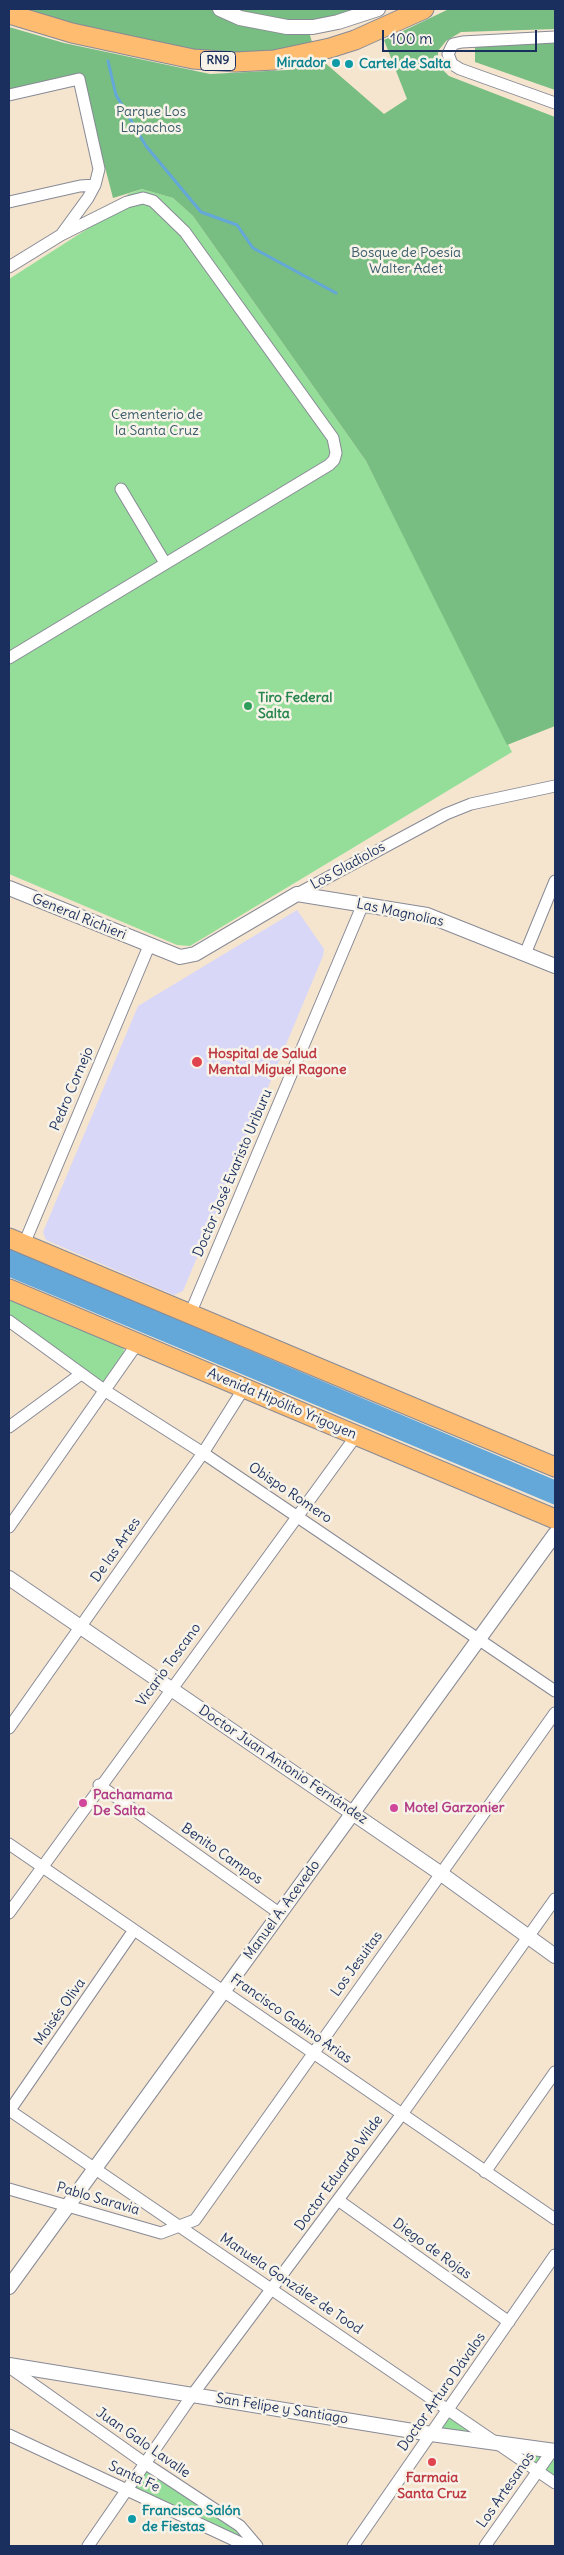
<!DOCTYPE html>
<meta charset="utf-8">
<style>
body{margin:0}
#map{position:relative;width:564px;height:2555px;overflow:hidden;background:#f5e5cf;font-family:Delius,sans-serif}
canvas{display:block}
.frame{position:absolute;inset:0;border:10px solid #1b2f5e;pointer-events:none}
.scale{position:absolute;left:382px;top:30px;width:155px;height:22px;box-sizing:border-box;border:2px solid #1b2f5e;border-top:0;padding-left:6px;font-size:15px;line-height:18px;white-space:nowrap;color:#1b2f5e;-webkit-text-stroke:4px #f7f3e8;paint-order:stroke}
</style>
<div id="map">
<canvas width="564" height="2555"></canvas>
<div class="frame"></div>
<div class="scale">100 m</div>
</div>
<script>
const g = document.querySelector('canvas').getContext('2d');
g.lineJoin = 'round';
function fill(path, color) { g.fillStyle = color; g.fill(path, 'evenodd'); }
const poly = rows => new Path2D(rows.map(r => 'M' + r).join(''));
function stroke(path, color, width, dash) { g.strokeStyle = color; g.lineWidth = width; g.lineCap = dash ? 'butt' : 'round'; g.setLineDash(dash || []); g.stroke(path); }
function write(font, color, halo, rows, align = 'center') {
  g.font = font + ' Delius,sans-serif'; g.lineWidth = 5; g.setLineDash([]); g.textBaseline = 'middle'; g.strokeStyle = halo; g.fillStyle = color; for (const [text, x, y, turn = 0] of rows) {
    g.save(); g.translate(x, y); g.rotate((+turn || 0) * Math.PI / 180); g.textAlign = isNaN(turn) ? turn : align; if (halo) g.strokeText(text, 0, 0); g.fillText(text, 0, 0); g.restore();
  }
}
fill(poly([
 [297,910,324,949,323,956,183,1291,174,1295,46,1240,43,1232,138,1006]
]), '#d8d7f8');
fill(poly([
 [142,189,173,198,193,216,366,461,512,752,190,946,177,945,9,874,9,279,120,208,128,194],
 [9,1298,123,1343,124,1352,102,1384,9,1315],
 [449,2410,493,2441,434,2433],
 [505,2446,555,2454,555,2480],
 [146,2466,239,2527,257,2546,129,2489]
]), '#95de99');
fill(poly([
 [12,9,369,9,308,29,313,45,276,50,214,54,107,35],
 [449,9,555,9,555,29,461,32,446,41,438,51,438,65,449,76,555,117,555,726,507,745,366,461,193,216,173,198,142,189,113,198,81,75,9,92,9,27,64,43,210,74,287,70,324,62,384,114,407,99,384,40],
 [555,42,555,90,475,62,475,45]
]), '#78bd81');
fill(poly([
 [9,1248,555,1480,555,1505,9,1277]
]), '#64a7d9');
stroke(poly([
 [108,61,116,95,129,117,146,146,201,212,237,225,253,248,336,293]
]), '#64a7d9', 3);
const minor = poly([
 [555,37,462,42,453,44,448,54,452,64,460,69,555,103],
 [9,95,79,79,99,169,95,185,88,198,61,235,9,267],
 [9,202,80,186,95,185],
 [121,489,165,563],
 [9,658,329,465,334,460,336,453,333,438,185,232,153,201,143,198,127,202,61,235],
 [297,894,446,814,471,804,555,786],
 [525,954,555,881],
 [24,1244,149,946],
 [190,1314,363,904],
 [9,1321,104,1390,203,1453,555,1691],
 [9,1427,81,1374],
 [9,1527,137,1344],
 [9,1728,203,1453,244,1388],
 [99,1785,279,1913],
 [9,1844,555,2219],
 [9,1913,356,1436],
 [9,2110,555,2483],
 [10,2110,134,1930],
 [485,2172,555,2072],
 [9,2189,161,2233,195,2220,555,1713],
 [338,2200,509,2322],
 [9,2367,146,2464,240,2526,257,2546],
 [9,2435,247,2546],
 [88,2546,193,2394,402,2114,555,1899],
 [353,2546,555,2255],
 [485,2546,552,2451]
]);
const tertiary = poly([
 [220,9,240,18,287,27,313,27,338,22,378,9],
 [9,888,180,957,195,954,297,894,427,915,555,966],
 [9,1578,440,1873,555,1956],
 [9,2287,555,1534],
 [9,2365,431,2434,555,2451]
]);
const trunk = poly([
 [9,14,72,33,132,46,193,59,235,62,274,60,330,48,355,40,424,9],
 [9,1238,555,1467],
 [9,1289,555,1519]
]);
stroke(minor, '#888a96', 13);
stroke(tertiary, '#888a96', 16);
stroke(trunk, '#888a96', 21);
stroke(minor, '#fff', 11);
stroke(tertiary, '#fff', 14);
stroke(trunk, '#febc70', 19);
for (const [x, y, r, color] of [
 [336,63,5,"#0f9aa8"],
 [349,64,5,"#0f9aa8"],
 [248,706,5,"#2e9e5b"],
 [197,1062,6,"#e0444e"],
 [83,1803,5,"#d1479c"],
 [394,1808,5,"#d1479c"],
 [432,2462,5,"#e0444e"],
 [132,2519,5,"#0f9aa8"]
]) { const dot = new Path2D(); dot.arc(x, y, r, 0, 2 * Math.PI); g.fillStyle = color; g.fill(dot); stroke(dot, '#f7f3e8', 2); }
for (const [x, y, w] of [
 [218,61,35]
]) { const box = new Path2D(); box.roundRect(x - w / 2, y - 9.5, w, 19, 4); g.fillStyle = '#f7f3e8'; g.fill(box); stroke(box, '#1b2f5e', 1); }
write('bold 12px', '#1b2f5e', null, [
 ["RN9",218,61]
]);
write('bold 14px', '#0d838f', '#f7f3e8', [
 ["Mirador",326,63,"right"],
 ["Cartel de Salta",359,64],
 ["Francisco Salón",142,2511],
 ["de Fiestas",142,2527]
], 'left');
write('14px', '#3a5b6d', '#f7f3e8', [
 ["Parque Los",151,112],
 ["Lapachos",151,128],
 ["Bosque de Poesía",406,253],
 ["Walter Adet",406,269],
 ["Cementerio de",157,415],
 ["la Santa Cruz",157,431]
]);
write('bold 14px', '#27864d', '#f7f3e8', [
 ["Tiro Federal",258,698],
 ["Salta",258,714]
], 'left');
write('14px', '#1b2f5e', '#f7f3e8', [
 ["Los Gladiolos",348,866,-29],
 ["Las Magnolias",400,913,12],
 ["General Richieri",79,917,22],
 ["Pedro Cornejo",72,1089,-67],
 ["Doctor José Evaristo Uriburu",233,1173,-67],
 ["Avenida Hipólito Yrigoyen",282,1404,23],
 ["Obispo Romero",290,1493,34],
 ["De las Artes",116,1550,-55],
 ["Vicario Toscano",169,1665,-54],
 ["Doctor Juan Antonio Fernández",283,1765,34],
 ["Benito Campos",222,1854,35],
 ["Manuel A. Acevedo",282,1910,-54],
 ["Los Jesuitas",357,1964,-54],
 ["Moisés Oliva",60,2012,-55],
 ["Francisco Gabino Arias",291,2019,35],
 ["Doctor Eduardo Wilde",339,2173,-54],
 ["Pablo Saravia",98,2199,16],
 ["Diego de Rojas",432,2249,36],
 ["Manuela González de Tood",291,2284,34],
 ["Doctor Arturo Dávalos",442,2392,-55],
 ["San Felipe y Santiago",282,2409,9],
 ["Juan Galo Lavalle",143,2443,35],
 ["Santa Fe",134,2477,25],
 ["Los Artesanos",506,2490,-55]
]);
write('bold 14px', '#be3a42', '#f7f3e8', [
 ["Hospital de Salud",208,1054],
 ["Mental Miguel Ragone",208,1070],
 ["Farmaia",432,2478,"center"],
 ["Santa Cruz",432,2494,"center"]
], 'left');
write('bold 14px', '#b23c85', '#f7f3e8', [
 ["Pachamama",93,1795],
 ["De Salta",93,1811],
 ["Motel Garzonier",404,1808]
], 'left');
</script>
